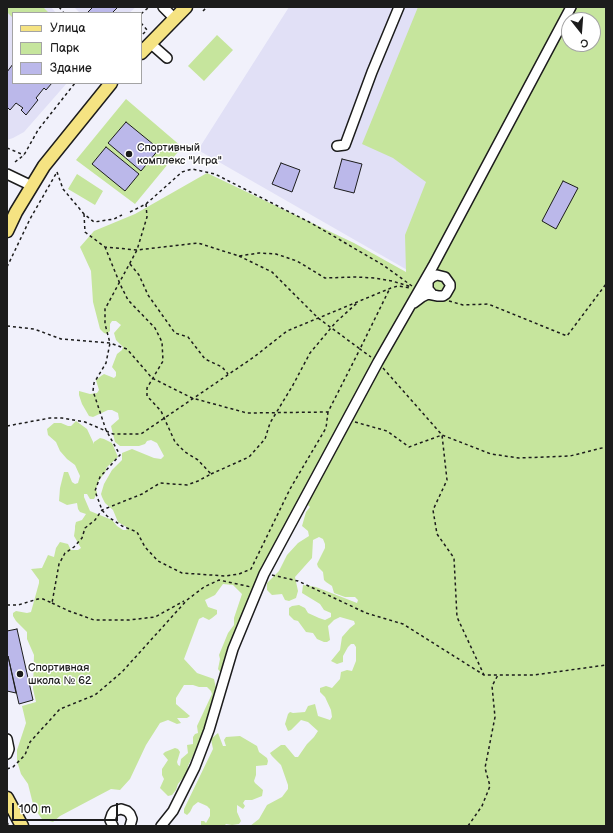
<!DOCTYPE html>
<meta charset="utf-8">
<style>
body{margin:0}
#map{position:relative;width:613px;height:833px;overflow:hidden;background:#f1f1fb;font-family:"Balsamiq Sans",sans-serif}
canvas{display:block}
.frame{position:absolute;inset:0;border:8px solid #1c1c1c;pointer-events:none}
.legend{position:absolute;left:12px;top:12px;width:130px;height:72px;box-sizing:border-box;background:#fff;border:1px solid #a4a4a4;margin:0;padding:5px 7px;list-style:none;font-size:12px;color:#1c1c1c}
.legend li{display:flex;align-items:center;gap:8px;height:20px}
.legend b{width:20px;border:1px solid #a4a4a4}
.north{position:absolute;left:561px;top:12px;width:40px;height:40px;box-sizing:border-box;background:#fff;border:1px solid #a4a4a4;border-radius:50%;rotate:163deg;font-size:11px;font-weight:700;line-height:16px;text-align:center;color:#1c1c1c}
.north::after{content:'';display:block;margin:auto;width:14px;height:18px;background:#1c1c1c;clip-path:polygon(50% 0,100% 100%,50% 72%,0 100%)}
.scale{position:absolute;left:12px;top:803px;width:106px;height:18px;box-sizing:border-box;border:2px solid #1c1c1c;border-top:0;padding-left:5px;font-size:12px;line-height:14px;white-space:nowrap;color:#1c1c1c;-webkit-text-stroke:3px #fff;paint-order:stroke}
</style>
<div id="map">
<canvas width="613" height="833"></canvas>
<div class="frame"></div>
<ul class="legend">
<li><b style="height:5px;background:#f5e382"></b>Улица</li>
<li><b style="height:11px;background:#c6e59d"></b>Парк</li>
<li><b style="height:11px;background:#bbb8ea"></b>Здание</li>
</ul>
<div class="north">С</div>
<div class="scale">100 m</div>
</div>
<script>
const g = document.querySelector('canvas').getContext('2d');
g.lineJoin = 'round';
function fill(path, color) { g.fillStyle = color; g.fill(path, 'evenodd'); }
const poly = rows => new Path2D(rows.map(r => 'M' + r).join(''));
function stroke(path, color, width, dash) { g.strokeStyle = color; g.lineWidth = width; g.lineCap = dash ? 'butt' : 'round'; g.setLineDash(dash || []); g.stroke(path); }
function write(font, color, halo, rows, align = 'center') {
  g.font = font + ' "Balsamiq Sans",sans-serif'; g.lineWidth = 3; g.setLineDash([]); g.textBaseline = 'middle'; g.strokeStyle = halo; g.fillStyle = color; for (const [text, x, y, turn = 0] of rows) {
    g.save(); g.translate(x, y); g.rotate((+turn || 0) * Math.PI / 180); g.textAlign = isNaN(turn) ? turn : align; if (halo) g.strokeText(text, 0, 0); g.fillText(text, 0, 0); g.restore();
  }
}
fill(poly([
 [7,7,51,7,56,13,13,13,13,83,67,83,24,132,13,138,7,140],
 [74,7,136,7,129,13,80,13],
 [289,7,606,7,606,280,409,271,198,150],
 [569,20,593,20,593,44,569,44]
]), '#e1e0f6');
fill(poly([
 [7,7,43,7,49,13,13,13,13,18,7,12],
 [418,7,606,7,606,826,250,826,259,819,267,805,282,797,288,789,288,785,281,765,272,756,270,753,281,745,285,745,295,757,298,757,307,744,314,737,318,731,308,722,301,720,291,730,288,731,285,724,288,714,290,712,293,713,305,712,308,706,315,704,318,716,330,720,332,717,331,710,325,697,320,692,320,688,326,686,332,688,340,679,341,672,347,670,352,671,356,661,356,647,354,644,351,644,348,647,343,656,343,662,337,664,331,661,340,650,342,637,350,628,355,624,354,621,340,617,334,620,328,626,330,640,327,642,324,642,317,639,313,633,306,632,298,621,294,620,289,615,289,608,292,606,299,605,305,608,308,613,319,618,325,620,331,617,331,613,324,610,320,604,302,593,303,585,316,587,357,603,358,600,355,597,345,597,334,593,332,586,326,582,324,580,323,572,318,567,317,564,325,548,325,544,323,539,319,537,313,540,312,558,295,577,298,591,296,598,289,601,285,600,282,594,272,595,267,590,267,583,279,571,287,555,298,543,309,536,308,531,302,526,306,512,310,507,307,504,304,504,258,585,252,590,252,596,224,672,220,672,218,669,220,659,219,655,228,633,234,625,234,618,242,594,233,585,223,584,215,595,205,600,208,607,217,610,217,614,212,618,209,620,203,617,199,619,184,659,197,673,214,679,217,693,210,720,188,766,187,773,178,784,176,790,172,795,168,796,160,788,164,779,162,775,162,769,168,760,163,754,165,752,175,748,178,749,180,752,177,762,178,765,180,766,181,759,188,753,187,745,193,744,193,737,195,734,198,733,197,726,212,694,211,691,207,687,199,687,193,685,184,685,176,698,176,704,190,716,187,718,177,718,181,723,177,724,168,720,160,723,146,745,130,779,120,790,111,789,60,816,53,822,42,819,34,808,28,784,21,774,17,761,17,750,26,723,22,706,36,702,33,689,34,655,27,639,27,632,16,621,13,616,13,613,16,611,27,613,31,612,39,583,39,580,31,569,42,568,48,555,54,557,56,548,60,542,68,544,71,550,78,550,81,548,74,536,75,529,75,526,76,522,82,520,86,514,80,512,78,509,77,503,67,505,59,501,60,488,64,472,68,472,72,482,75,484,78,483,80,476,75,465,67,459,60,451,56,442,48,435,47,429,54,423,61,423,68,426,71,426,76,421,87,429,94,444,94,442,100,438,104,439,112,443,118,457,106,468,106,471,98,482,96,489,97,493,94,499,90,499,87,494,84,494,84,497,90,511,112,520,117,526,123,530,126,530,128,528,118,522,113,510,105,503,102,497,101,494,104,484,112,470,122,460,122,453,132,449,154,458,161,459,164,456,157,443,151,440,147,441,145,444,139,446,120,446,115,442,111,426,119,419,118,413,112,410,108,410,93,417,89,416,82,404,79,395,79,391,90,394,97,393,99,390,96,380,101,376,104,374,114,378,116,376,116,372,112,367,117,354,122,350,123,347,116,340,114,333,121,325,116,321,112,321,110,324,110,331,107,334,104,333,100,329,93,302,91,271,80,247,94,231,135,214,207,173,354,243,406,272,405,235,426,182,393,158,362,144],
 [569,20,593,20,593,44,569,44],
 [217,35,233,50,204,81,188,66],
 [126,99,182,147,135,204,76,160],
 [77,174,103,191,95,205,68,189],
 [218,733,223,746,226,746,224,740,226,737,240,736,257,746,259,752,267,758,268,761,267,765,256,766,256,775,254,781,255,783,263,790,262,796,252,800,245,800,243,803,245,806,243,809,237,805,237,812,241,821,239,824,232,825,226,824,224,826,201,826,201,821,204,821,206,823,210,816,210,809,207,806,198,802,193,806,190,812,187,815,184,813,184,809,213,749,211,739]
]), '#c6e59d');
const building = poly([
 [93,7,118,7,112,13,87,13,93,7],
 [13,64,13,83,52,83,46,90,44,88,36,98,38,100,26,115,21,110,23,108,16,103,10,110,7,107,7,72,13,64],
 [126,122,159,149,141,171,108,143,126,122],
 [106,147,139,174,125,191,92,164,106,147],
 [342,159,362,164,354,193,334,188,342,159],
 [281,163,300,170,292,192,272,184,281,163],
 [563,181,578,188,556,229,542,221,563,181],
 [17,629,33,700,19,704,8,656,7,656,7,631,17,629],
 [7,656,8,656,16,693,7,691,7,656]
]);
fill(building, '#bbb8ea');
stroke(building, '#1c1c1c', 1);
const minor = poly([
 [163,7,175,19],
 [150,43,167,58],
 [337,146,345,145,372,72,399,7],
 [7,174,32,186],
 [414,303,422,297,428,294,438,296,443,296,446,294,450,287,450,284,445,277,437,275,432,277,428,281,428,289,433,295],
 [7,739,9,749,7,754],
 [113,826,110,820,112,814,114,811,121,809,127,811,130,814,132,819,130,826],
 [161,826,173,811,195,767,209,730,233,649,264,574,378,362,433,266,571,7]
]);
const major = poly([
 [141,53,186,7],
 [7,231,16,212,44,166,111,83],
 [7,798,22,826]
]);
stroke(minor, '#1c1c1c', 12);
stroke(major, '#1c1c1c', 15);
stroke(poly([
 [59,7,64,13],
 [203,11,207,7],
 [141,14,149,7],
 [141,23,147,30,141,36],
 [7,148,24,155],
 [15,162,24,155,38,130,75,83],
 [57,172,63,189,84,214,94,222,114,219,122,215],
 [146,204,147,217,137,250,105,309,105,324,110,343,106,363,94,383,93,391,106,430,120,455,100,477,95,491,102,510,107,516,122,526,137,532,145,547,158,561,182,573,225,576,239,574,251,569,290,489,326,428,328,412],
 [130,212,146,204,182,172,192,169,215,174,311,223,383,265,412,286],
 [84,214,85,232,105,247,137,250,198,243,239,256,259,253,276,254,297,261,325,278,355,277,375,278,392,281,412,287],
 [239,256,272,272,318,318,360,349,390,288],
 [130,264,139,275,148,295,175,333,188,337,205,359,222,367,228,374],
 [7,267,30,219,57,172],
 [449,301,463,305,488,304,567,336,606,284],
 [7,326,34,329,61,339,110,343,127,349,152,378,192,398,247,413,328,412,360,349,371,357],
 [383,368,442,435,447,480,433,510,437,534,454,558,457,617,484,675],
 [355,422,387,431,409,447,442,435,491,454,519,458,570,456,606,447],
 [7,426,50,418,62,418,85,422,113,434,141,434,254,357,287,331,391,288,398,286,411,288],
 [211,474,249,457,265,439,270,423,293,385,310,353,336,322,357,303],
 [272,575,298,581,366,613,403,624,484,675,534,675,606,665],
 [52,603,69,611,94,620,129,620,155,617,184,601],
 [7,605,18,605,38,599,43,599,52,603,59,564,65,553,74,547,82,538,85,528,95,520,102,510,142,494,160,483,187,485,198,481,211,474,198,460,185,452,175,442,161,411,147,396,147,388,163,361,162,342,155,328,128,300,120,284,105,247],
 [7,769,13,767,25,755,30,742,60,709,95,695,122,672,187,600,204,587,219,580,251,587],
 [7,822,9,826],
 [468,826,482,806,490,786,485,768,495,717,492,686,498,675]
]), '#1c1c1c', 1.5, [3, 3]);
stroke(minor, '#fff', 9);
stroke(major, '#f5e382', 12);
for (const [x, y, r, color] of [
 [129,154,4,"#1c1c1c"],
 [20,674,4,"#1c1c1c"]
]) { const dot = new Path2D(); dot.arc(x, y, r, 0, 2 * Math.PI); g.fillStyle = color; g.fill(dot); stroke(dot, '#fff', 1.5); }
write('11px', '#1c1c1c', '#fff', [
 ["Спортивный",137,148],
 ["комплекс \"Игра\"",137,161],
 ["Спортивная",28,668],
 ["школа № 62",28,681]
], 'left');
</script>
